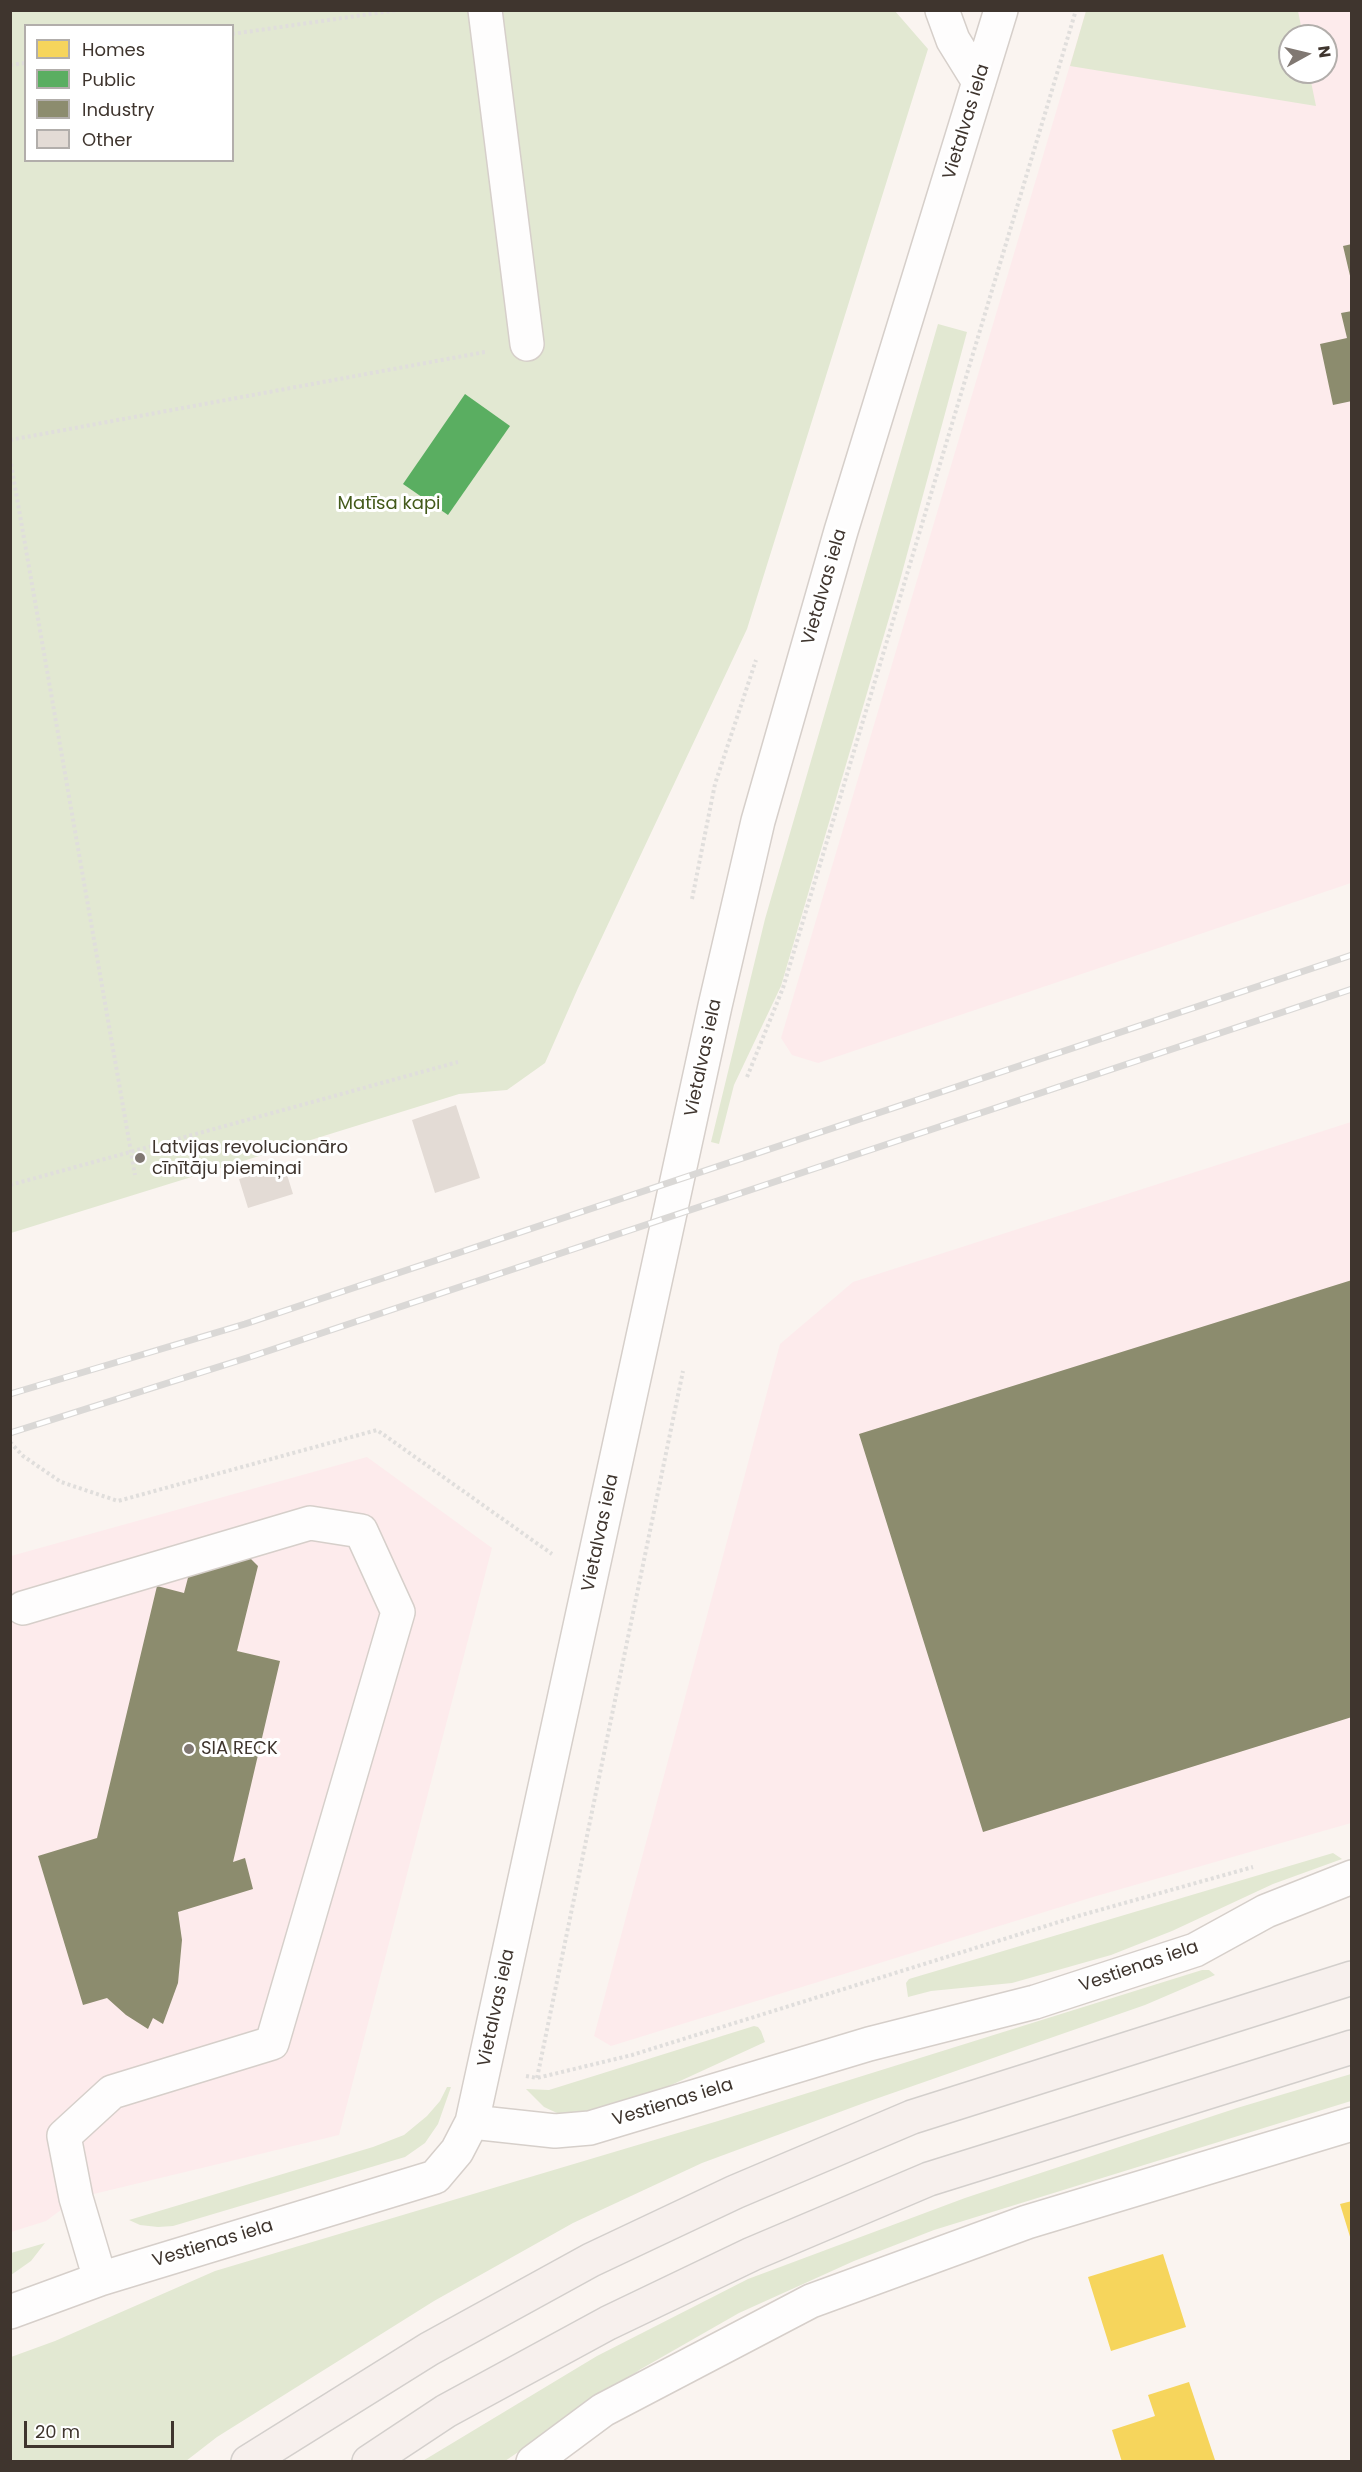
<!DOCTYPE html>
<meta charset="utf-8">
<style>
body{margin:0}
#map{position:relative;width:1362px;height:2472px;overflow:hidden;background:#faf4f0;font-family:Poppins,sans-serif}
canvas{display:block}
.frame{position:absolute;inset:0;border:12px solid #3f352e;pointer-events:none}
.legend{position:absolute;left:24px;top:24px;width:210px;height:138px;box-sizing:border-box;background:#fff;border:2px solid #b2aeab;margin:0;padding:8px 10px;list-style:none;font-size:18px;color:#3f352e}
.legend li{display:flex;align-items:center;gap:12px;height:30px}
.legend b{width:30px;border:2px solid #b2aeab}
.north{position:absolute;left:1278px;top:24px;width:60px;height:60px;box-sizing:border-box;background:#fff;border:2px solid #b2aeab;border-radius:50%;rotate:82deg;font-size:16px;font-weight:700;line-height:24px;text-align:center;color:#3f352e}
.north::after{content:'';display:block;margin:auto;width:21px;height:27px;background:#807872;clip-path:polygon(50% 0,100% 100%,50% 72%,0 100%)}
.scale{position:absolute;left:24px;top:2421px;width:150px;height:27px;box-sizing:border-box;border:3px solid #3f352e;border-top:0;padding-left:8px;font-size:18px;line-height:21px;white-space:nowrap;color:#3f352e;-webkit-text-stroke:4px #fff;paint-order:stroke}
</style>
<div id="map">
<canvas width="1362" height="2472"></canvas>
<div class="frame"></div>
<ul class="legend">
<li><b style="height:16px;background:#f6d55c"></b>Homes</li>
<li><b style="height:16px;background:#5aae61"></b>Public</li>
<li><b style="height:16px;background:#8c8c6e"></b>Industry</li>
<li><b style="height:16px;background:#e3dbd5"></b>Other</li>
</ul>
<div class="north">N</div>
<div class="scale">20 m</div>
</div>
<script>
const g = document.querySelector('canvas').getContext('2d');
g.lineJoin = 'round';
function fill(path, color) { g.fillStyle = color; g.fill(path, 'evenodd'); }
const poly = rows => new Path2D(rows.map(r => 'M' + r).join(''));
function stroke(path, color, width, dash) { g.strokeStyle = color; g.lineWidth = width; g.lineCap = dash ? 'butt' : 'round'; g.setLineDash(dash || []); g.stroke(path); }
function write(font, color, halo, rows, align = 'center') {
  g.font = font + ' Poppins,sans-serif'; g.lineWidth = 6; g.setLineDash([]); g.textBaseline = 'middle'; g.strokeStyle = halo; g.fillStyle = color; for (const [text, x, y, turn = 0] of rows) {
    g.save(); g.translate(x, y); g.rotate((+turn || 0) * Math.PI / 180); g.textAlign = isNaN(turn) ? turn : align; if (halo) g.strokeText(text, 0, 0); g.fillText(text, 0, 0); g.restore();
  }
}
fill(poly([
 [1086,11,1351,11,1351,883,818,1063,792,1055,781,1038],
 [1290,36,1326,36,1326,72,1290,72],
 [1351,1122,1351,1823,1093,1897,611,2046,594,2036,780,1344,853,1282],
 [367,1457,492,1548,339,2135,77,2198,46,2221,11,2232,11,1556]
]), '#fdebec');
fill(poly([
 [11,11,895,11,928,49,747,629,578,988,545,1063,507,1090,459,1094,11,1233],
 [26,26,232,26,232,160,26,160],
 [1086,11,1298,11,1303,36,1290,36,1290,72,1309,72,1316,106,1070,66],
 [938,324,967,332,899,584,781,986,734,1085,719,1144,711,1142,765,919],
 [1333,1853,1342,1859,1273,1884,1172,1931,1111,1955,1012,1983,931,1991,908,1997,906,1983,909,1979],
 [1202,1970,1209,1970,1215,1975,1145,2005,864,2103,702,2163,573,2223,434,2301,217,2437,186,2461,11,2461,11,2357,55,2341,215,2271,718,2121],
 [754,2026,758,2027,761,2031,765,2042,643,2098,573,2116,557,2113,544,2107,526,2089,549,2090],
 [1351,2074,1351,2101,934,2230,854,2261,739,2313,641,2369,505,2461,421,2462,597,2356,748,2279,965,2198,1237,2108],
 [447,2087,451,2087,438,2124,425,2143,405,2157,173,2226,158,2227,140,2225,129,2220,373,2147,404,2135,427,2116,440,2101],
 [45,2243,31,2261,11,2275,11,2253]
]), '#e2e8d2');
fill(poly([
 [1352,2201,1352,2240,1351,2240,1340,2204],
 [1163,2254,1186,2327,1111,2351,1088,2277],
 [1189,2382,1215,2460,1208,2462,1122,2462,1112,2430,1155,2416,1148,2395]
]), '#f6d55c');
fill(poly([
 [465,394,510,426,448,515,403,484]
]), '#5aae61');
fill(poly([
 [1352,244,1352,280,1351,280,1343,246],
 [1352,311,1352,401,1333,405,1320,344,1347,338,1341,313],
 [1352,1280,1352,1717,983,1832,859,1434],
 [248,1556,258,1566,237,1651,280,1661,233,1862,245,1858,253,1889,178,1912,182,1940,178,1983,163,2024,153,2018,148,2029,126,2015,107,1998,83,2005,38,1856,97,1838,157,1586,184,1593,190,1570]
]), '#8c8c6e');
fill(poly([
 [456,1105,480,1178,435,1193,412,1120],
 [284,1165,293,1194,248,1208,239,1179]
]), '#e3dbd5');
const minor = poly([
 [485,10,527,344],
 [942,10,953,40,979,82],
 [23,1608,310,1523,361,1531,398,1612,272,2043,112,2092,64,2136,76,2198,100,2279],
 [472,2122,555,2131,590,2128,869,2044,1035,2002,1195,1950,1266,1911,1352,1877],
 [10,2312,100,2279,435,2177,457,2151,472,2122,715,1006,758,821,841,531,1001,10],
 [533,2462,603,2410,811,2301,1027,2222,1352,2124]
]);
const major = poly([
 [248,2462,429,2349,591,2260,735,2192,912,2117,1352,1978],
 [369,2462,446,2411,608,2323,752,2254,929,2179,1352,2047]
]);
stroke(minor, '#d6cfca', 36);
stroke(major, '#d3cfcc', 36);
stroke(poly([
 [232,34,398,10],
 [10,65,26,63],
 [10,440,485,352],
 [10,458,135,1175],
 [692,899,715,784,756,660],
 [747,1077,783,988,1076,10],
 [10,1185,458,1062],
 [10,1442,23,1456,61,1482,118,1501,377,1430,552,1554],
 [526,2076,537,2078,632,2055,1078,1916,1253,1867],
 [537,2078,683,1371]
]), '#e0dedc', 4, [3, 3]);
stroke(minor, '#fefdfd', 33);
stroke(major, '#f7f0ed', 33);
const rail = poly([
 [10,1394,245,1324,1352,955],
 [10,1433,256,1355,1352,989]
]);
stroke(rail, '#dad8d6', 7);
stroke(rail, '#fff', 4.5, [14]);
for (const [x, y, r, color] of [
 [140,1158,6,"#807872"],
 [189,1749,6,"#807872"]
]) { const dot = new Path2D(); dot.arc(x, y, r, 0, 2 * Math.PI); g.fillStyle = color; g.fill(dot); stroke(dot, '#fff', 2); }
write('18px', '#3f352e', '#fff', [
 ["Vietalvas iela",967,122,-73],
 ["Vietalvas iela",825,587,-74],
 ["Vietalvas iela",704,1058,-78],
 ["Vietalvas iela",601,1533,-78],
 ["Vestienas iela",1139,1967,-19],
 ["Vietalvas iela",497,2008,-78],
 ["Vestienas iela",673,2103,-17],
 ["Vestienas iela",213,2244,-17]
]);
write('18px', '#435a1a', '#fff', [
 ["Matīsa kapi",389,504]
]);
write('18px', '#3f352e', '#fff', [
 ["Latvijas revolucionāro",152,1148],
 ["cīnītāju piemiņai",152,1169],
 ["SIA RECK",201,1749]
], 'left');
</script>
